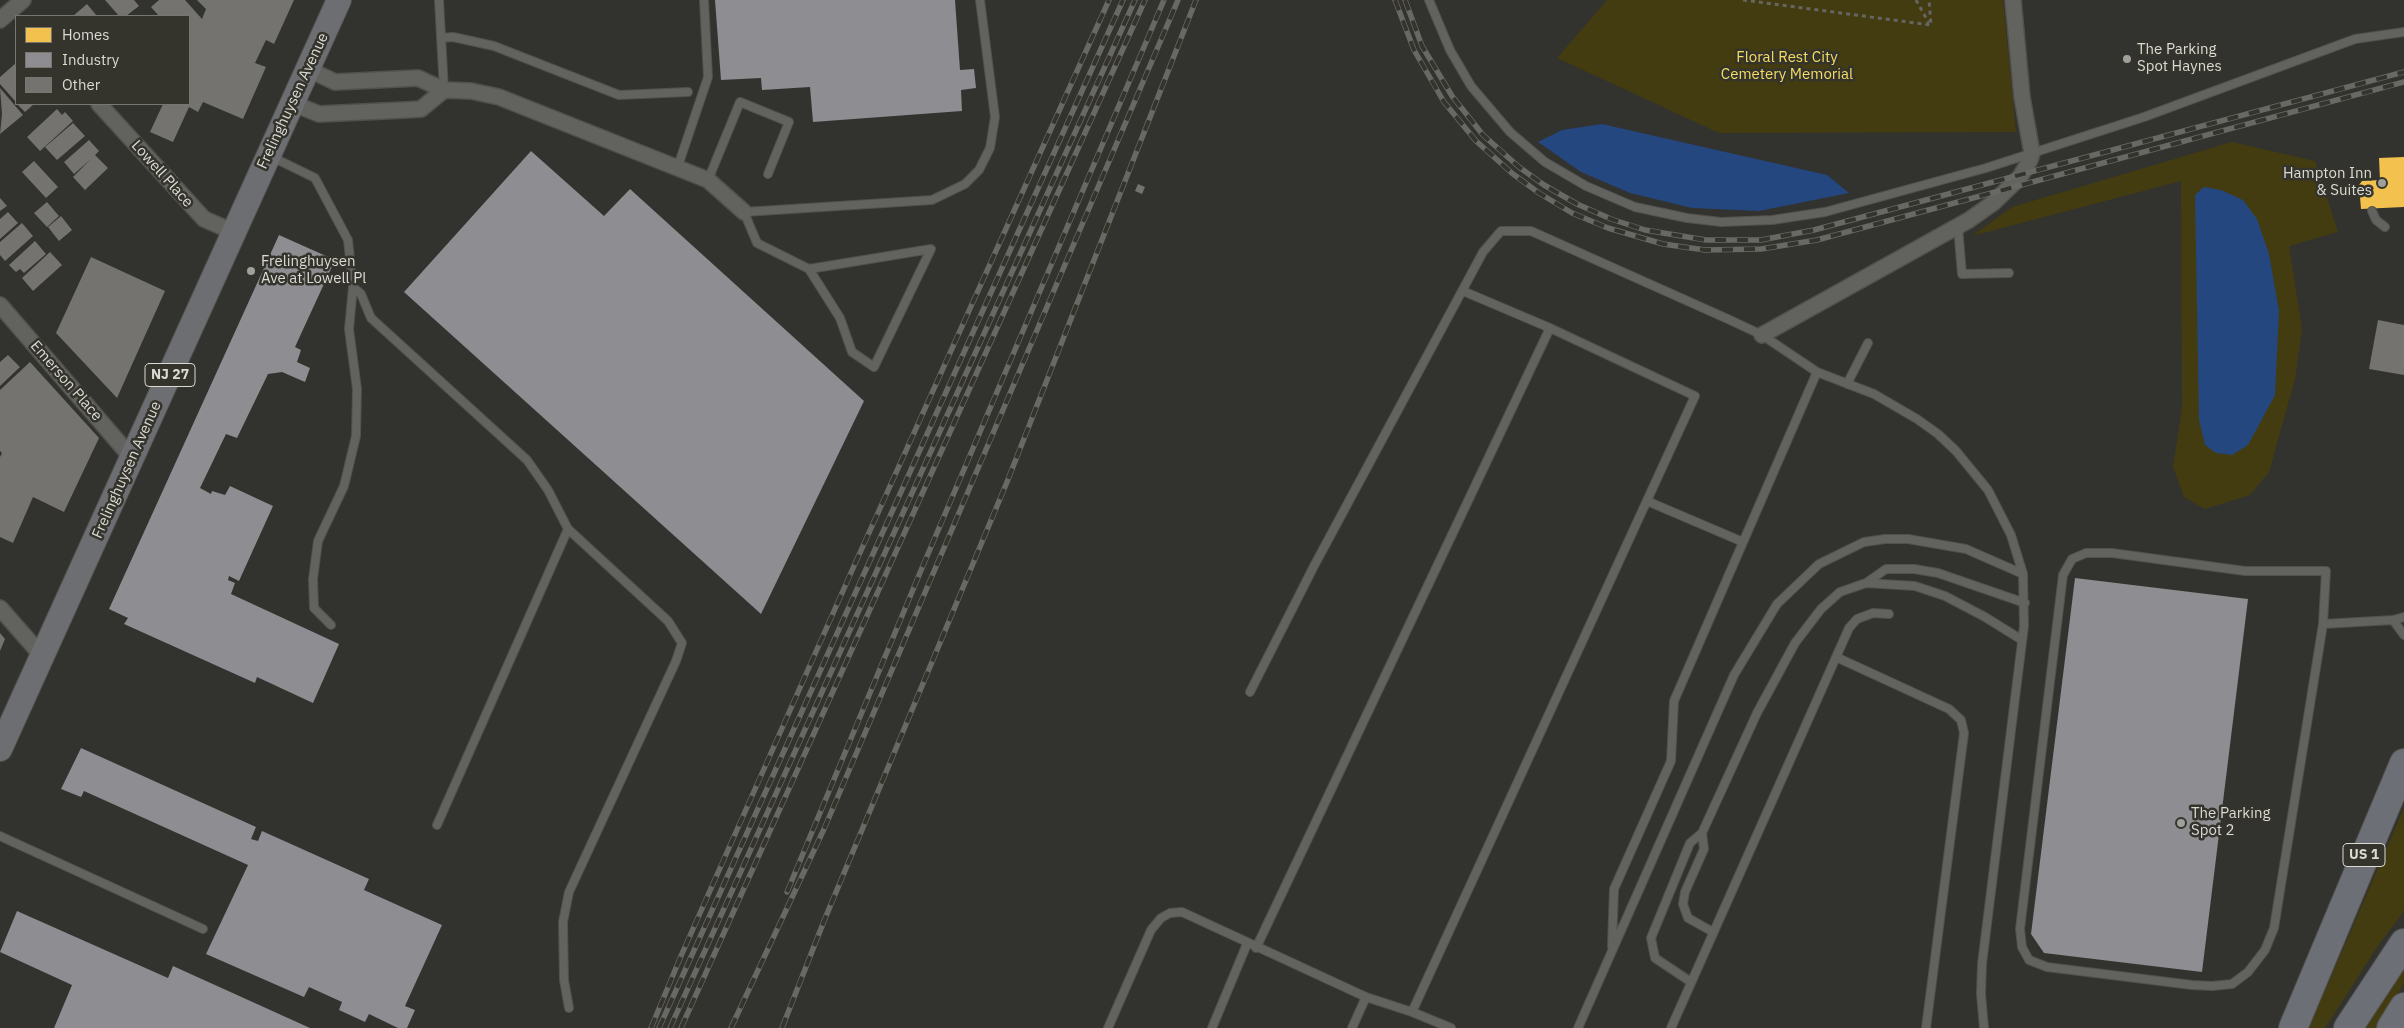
<!DOCTYPE html>
<style>
body{margin:0}
#map{position:relative;width:2404px;height:1028px;overflow:hidden;background:#32322e;font-family:"IBM Plex Sans",sans-serif}
canvas{display:block}
.legend{position:absolute;left:15px;top:15px;width:175px;height:90px;box-sizing:border-box;background:#34332c;border:1px solid #777670;margin:0;padding:6px 9px;list-style:none;font-size:15px;color:#dbdbd6}
.legend li{display:flex;align-items:center;gap:10px;height:25px}
.legend b{width:25px;border:1px solid #777670}
</style>
<div id="map">
<canvas width="2404" height="1028"></canvas>
<ul class="legend">
<li><b style="height:14px;background:#f2c14e"></b>Homes</li>
<li><b style="height:14px;background:#8d8d92"></b>Industry</li>
<li><b style="height:14px;background:#747370"></b>Other</li>
</ul>
</div>
<script>
const g = document.querySelector('canvas').getContext('2d');
g.lineJoin = 'round';
function fill(path, color) { g.fillStyle = color; g.fill(path, 'evenodd'); }
const poly = rows => new Path2D(rows.map(r => 'M' + r).join(''));
function stroke(path, color, width, dash) { g.strokeStyle = color; g.lineWidth = width; g.lineCap = dash ? 'butt' : 'round'; g.setLineDash(dash || []); g.stroke(path); }
function write(font, color, halo, rows, align = 'center') {
  g.font = font + ' "IBM Plex Sans",sans-serif'; g.lineWidth = 5; g.setLineDash([]); g.textBaseline = 'middle'; g.strokeStyle = halo; g.fillStyle = color; for (const [text, x, y, turn = 0] of rows) {
    g.save(); g.translate(x, y); g.rotate((+turn || 0) * Math.PI / 180); g.textAlign = isNaN(turn) ? turn : align; if (halo) g.strokeText(text, 0, 0); g.fillText(text, 0, 0); g.restore();
  }
}
fill(poly([
 [1607,0,2003,0,2016,132,1719,133,1557,58],
 [2232,142,2315,161,2338,232,2289,246,2302,329,2295,379,2269,472,2250,495,2205,509,2184,497,2173,467,2182,409,2181,181,1972,236,2012,207],
 [2404,808,2404,911,2378,946,2325,1028,2309,1028],
 [2404,963,2404,983,2378,1028,2360,1028]
]), '#443c11');
fill(poly([
 [1602,124,1827,175,1849,193,1759,211,1692,208,1630,193,1581,172,1538,142,1562,130],
 [2204,187,2221,190,2243,200,2257,219,2269,254,2279,311,2275,395,2248,445,2232,455,2216,453,2205,445,2199,419,2195,195]
]), '#244780');
fill(poly([
 [2404,157,2404,207,2361,209,2359,185,2362,181,2380,180,2379,158]
]), '#f2c14e');
fill(poly([
 [715,0,955,0,960,70,974,69,976,88,961,90,962,111,813,122,810,87,762,90,761,78,721,80],
 [531,151,604,216,630,189,864,401,761,614,404,292],
 [279,235,335,260,295,347,301,350,297,362,310,368,305,382,282,372,268,374,237,438,226,434,200,488,211,494,212,491,225,495,230,486,273,506,239,581,229,576,228,580,235,583,231,594,339,644,313,703,257,677,255,683,124,624,128,618,109,609],
 [2075,578,2248,599,2202,972,2044,953,2031,934],
 [81,748,256,827,251,839,258,841,262,831,369,879,364,890,442,925,405,1006,415,1010,407,1028,398,1028,369,1014,365,1022,339,1010,342,1002,309,987,304,997,206,954,248,865,84,791,81,797,61,789],
 [17,911,168,978,173,966,310,1028,54,1028,72,985,0,952]
]), '#8d8d92');
fill(poly([
 [105,0,134,0,139,6,126,16,119,16],
 [159,0,185,0,202,19,206,9,197,0,294,0,274,44,266,40,255,63,266,67,243,119,203,102,198,112,189,107,173,142,150,132,163,104,189,104,189,16,159,16,151,7],
 [87,4,97,16,73,16],
 [16,63,16,102,0,84,0,77],
 [0,88,23,115,0,134,2,114],
 [17,104,34,104,25,112],
 [57,109,62,115,65,112,73,121,40,151,27,137],
 [73,123,85,136,57,160,45,147],
 [89,140,99,151,95,155,108,168,85,190,73,177,91,159,74,174,64,162],
 [34,161,58,187,46,198,22,172],
 [1138,184,1145,187,1142,194,1135,191],
 [0,198,7,206,0,211],
 [47,202,59,216,47,227,34,213],
 [8,212,18,223,0,239,0,219],
 [61,216,72,230,59,241,48,227],
 [22,223,33,236,5,261,0,255,0,242],
 [35,241,46,254,24,273,20,269,16,272,9,265],
 [50,252,62,265,33,291,22,278],
 [91,257,165,291,117,398,56,333],
 [2378,320,2404,325,2404,375,2369,369],
 [8,355,20,367,0,386,0,362],
 [30,362,99,438,64,512,33,497,13,543,0,537,0,457,2,453,0,451,0,390],
 [0,633,5,639,0,651]
]), '#747370');
const lane = poly([
 [439,0,444,90],
 [1429,0,1450,50,1471,86,1510,132,1545,162,1586,186,1635,207,1687,218,1721,222,1772,220,1825,212,1986,168,2144,117,2355,39,2404,32],
 [441,38,453,37,494,46,619,95,688,92],
 [270,156,315,178,348,240,353,287,349,329,357,389,356,436,344,486,318,541,313,579,314,608,331,625],
 [677,169,708,77,704,0],
 [708,180,740,102,789,122,768,174],
 [2372,211,2376,220,2385,227],
 [1958,227,1962,274,2009,273],
 [809,269,840,318,852,352,874,367,931,249,809,269,757,243,744,212,932,200,965,184,979,170,990,148,995,117,980,0],
 [353,287,361,294,371,318,527,460,548,490,568,529,668,621,682,643,676,661,569,892,563,922,564,980,569,1008],
 [1463,291,1550,328],
 [1847,384,1868,343],
 [1647,501,1743,542],
 [2086,553,2112,553,2245,571,2326,571,2323,624,2274,928,2265,950,2248,972,2232,984,2212,986,2192,985,2047,967,2029,960,2022,947,2020,929,2063,575,2072,559,2086,553],
 [1866,583,1886,569,1914,569,1938,573,2025,603],
 [2404,617,2393,620,2404,635],
 [2323,624,2393,620],
 [1836,657,1949,709,1961,720,1964,733,1926,1028],
 [1250,692,1314,566,1483,252,1501,231,1531,231,1730,320,1762,335,1817,372,1874,394,1917,419,1938,434,1956,451,1988,490,2011,535,2023,574,2024,626,1982,964,1981,994,1984,1028],
 [437,825,568,529],
 [1702,833,1704,849,1685,892,1683,904,1688,918,1713,932],
 [0,836,203,929],
 [1612,946,1614,889,1671,761,1674,701,1817,372],
 [1256,948,1550,328,1695,396,1412,1012],
 [1691,982,1655,958,1651,938,1690,843,1702,833,1757,713,1795,643,1821,609,1840,592,1866,583,1915,586,1945,596,1985,617,2022,640],
 [1108,1028,1151,930,1161,918,1170,913,1182,912,1366,997,1412,1012,1451,1028],
 [1212,1028,1247,944],
 [1352,1028,1366,997],
 [1578,1028,1734,675,1777,604,1819,564,1864,542,1885,539,1908,539,1966,549,2023,574],
 [1671,1028,1849,628,1857,619,1873,613,1889,614]
]);
const street = poly([
 [0,20,23,0],
 [308,69,335,82,418,78,444,90,471,91,499,97,708,180,744,212],
 [292,103,319,114,405,110,421,109,444,90],
 [99,104,204,219,234,232],
 [0,305,132,458],
 [1762,335,1969,220,1993,203,2020,177,2030,160,2032,153,2022,97,2013,0],
 [0,608,43,657]
]);
const primary = poly([
 [0,749,339,0]
]);
const highway = poly([
 [2293,1028,2404,763],
 [2348,1028,2404,943],
 [2391,1028,2404,1007]
]);
stroke(lane, '#50504c', 10);
stroke(street, '#50504c', 18);
stroke(primary, '#50504c', 26);
stroke(highway, '#50504c', 30);
stroke(poly([
 [1743,0,1931,25,1929,0],
 [1916,0,1929,23]
]), '#656563', 3, [4, 4]);
stroke(lane, '#62625f', 8);
stroke(street, '#62625f', 15);
stroke(primary, '#6c6e71', 24);
stroke(highway, '#6c6f75', 28);
const rail = poly([
 [1395,0,1414,50,1444,102,1476,141,1513,174,1539,193,1572,213,1608,228,1663,244,1705,250,1761,249,1817,240,2404,82],
 [1405,0,1422,46,1452,96,1483,135,1519,167,1544,185,1577,204,1611,219,1645,230,1706,240,1761,240,1814,230,2404,72],
 [787,892,922,568,1164,0],
 [651,1028,681,956,854,566,1109,0],
 [659,1028,1123,0],
 [670,1028,1135,0],
 [681,1028,1145,0],
 [731,1028,824,829,1178,0],
 [782,1028,824,921,1007,482,1196,0]
]);
stroke(rail, '#686865', 5.5);
stroke(rail, '#34332c', 4, [11]);
for (const [x, y, r, color] of [
 [2127,59,5,"#a0a09b"],
 [2382,183,5,"#a0a09b"],
 [251,271,5,"#a0a09b"],
 [2181,823,5,"#a0a09b"]
]) { const dot = new Path2D(); dot.arc(x, y, r, 0, 2 * Math.PI); g.fillStyle = color; g.fill(dot); stroke(dot, '#34332c', 2); }
for (const [x, y, w] of [
 [170,375,50],
 [2364,855,42]
]) { const box = new Path2D(); box.roundRect(x - w / 2, y - 11.5, w, 23, 4); g.fillStyle = '#34332c'; g.fill(box); stroke(box, '#dbdbd6', 1); }
write('bold 14px', '#dbdbd6', null, [
 ["NJ 27",170,375],
 ["US 1",2364,855]
]);
write('15px', '#dbdbd6', '#34332c', [
 ["The Parking",2137,50],
 ["Spot Haynes",2137,67],
 ["Hampton Inn",2372,174,"right"],
 ["& Suites",2372,191,"right"],
 ["Frelinghuysen",261,262],
 ["Ave at Lowell Pl",261,279],
 ["The Parking",2191,814],
 ["Spot 2",2191,831]
], 'left');
write('15px', '#f5dd62', '#34332c', [
 ["Floral Rest City",1787,58],
 ["Cemetery Memorial",1787,75]
]);
write('15px', '#dbdbd6', '#34332c', [
 ["Frelinghuysen Avenue",293,101,-65],
 ["Lowell Place",162,174,48],
 ["Emerson Place",66,381,49],
 ["Frelinghuysen Avenue",127,470,-66]
]);
</script>
